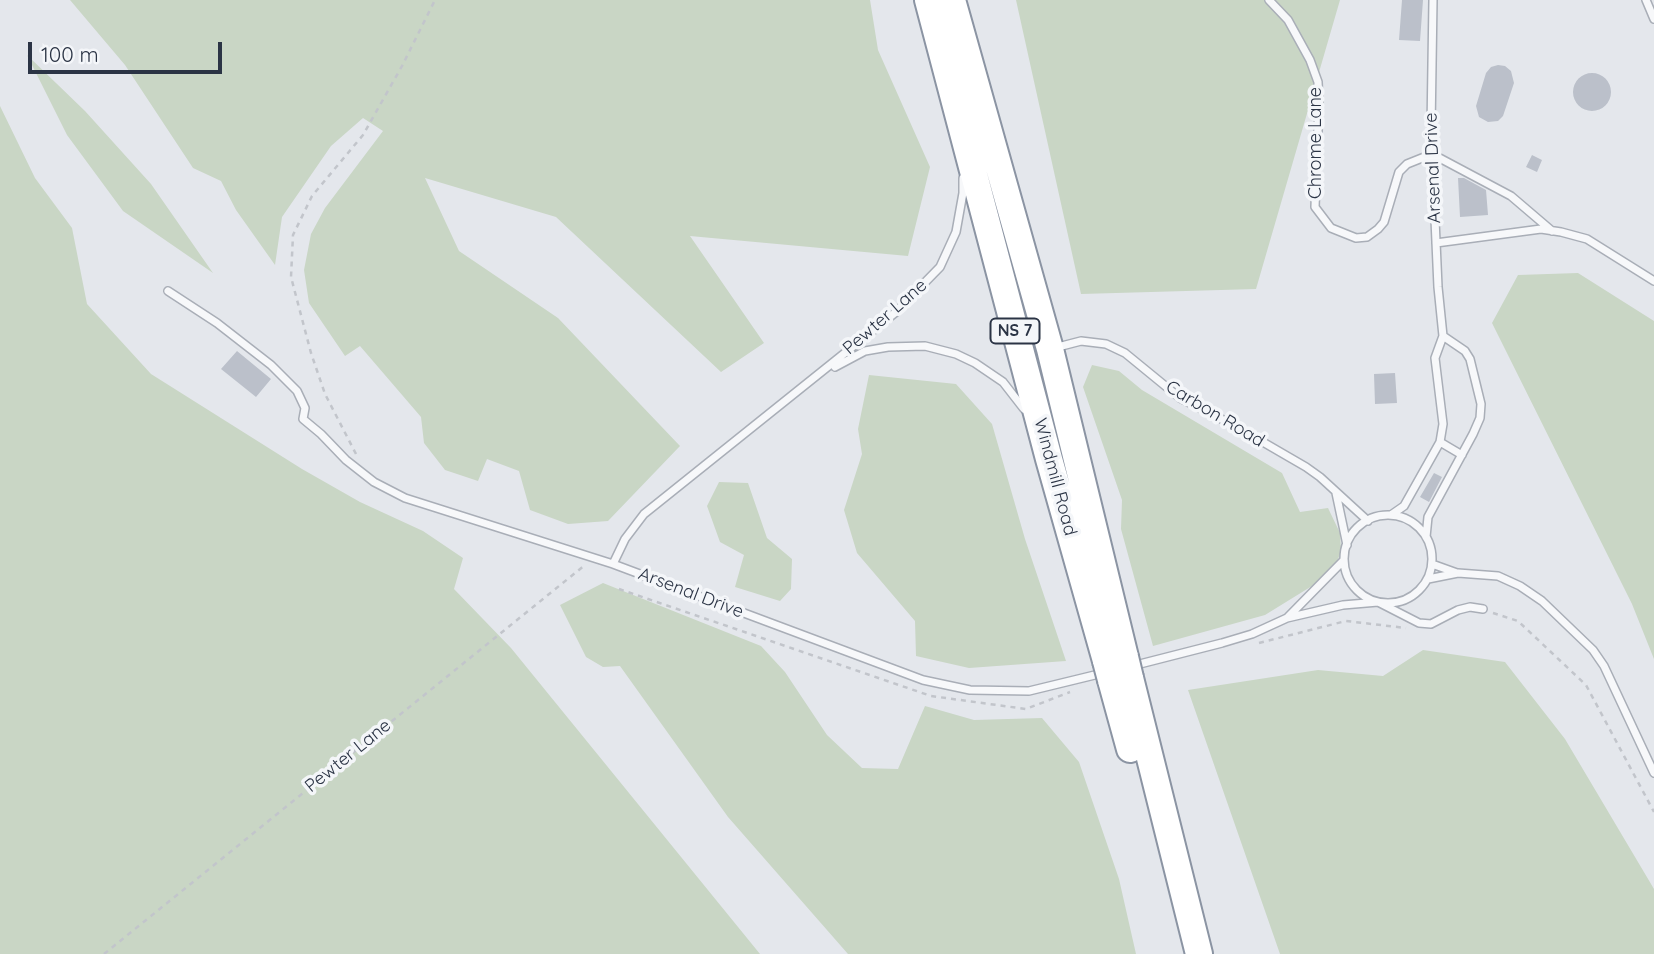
<!DOCTYPE html>
<style>
body{margin:0}
#map{position:relative;width:1654px;height:954px;overflow:hidden;background:#e4e7ec;font-family:Quicksand,sans-serif}
canvas{display:block}
.scale{position:absolute;left:28px;top:42px;width:194px;height:32px;box-sizing:border-box;border:4px solid #2b3445;border-top:0;padding-left:9px;font-size:21px;line-height:24px;white-space:nowrap;color:#2b3445;-webkit-text-stroke:5px #f4f6f9;paint-order:stroke}
</style>
<div id="map">
<canvas width="1654" height="954"></canvas>
<div class="scale">100 m</div>
</div>
<script>
const g = document.querySelector('canvas').getContext('2d');
g.lineJoin = 'round';
function fill(path, color) { g.fillStyle = color; g.fill(path, 'evenodd'); }
const poly = rows => new Path2D(rows.map(r => 'M' + r).join(''));
function stroke(path, color, width, dash) { g.strokeStyle = color; g.lineWidth = width; g.lineCap = dash ? 'butt' : 'round'; g.setLineDash(dash || []); g.stroke(path); }
function write(font, color, halo, rows, align = 'center') {
  g.font = font + ' Quicksand,sans-serif'; g.lineWidth = 7; g.setLineDash([]); g.textBaseline = 'middle'; g.strokeStyle = halo; g.fillStyle = color; for (const [text, x, y, turn = 0] of rows) {
    g.save(); g.translate(x, y); g.rotate((+turn || 0) * Math.PI / 180); g.textAlign = isNaN(turn) ? turn : align; if (halo) g.strokeText(text, 0, 0); g.fillText(text, 0, 0); g.restore();
  }
}
fill(poly([
 [70,0,870,0,878,50,930,167,908,256,690,236,764,343,721,372,556,217,425,178,459,251,558,318,680,446,608,521,568,524,530,510,519,471,487,459,478,481,445,470,424,443,421,417,360,346,345,356,309,303,304,270,311,234,325,208,383,131,363,118,331,146,282,217,275,265,236,210,221,181,193,168,125,65],
 [1016,0,1340,0,1256,289,1081,294],
 [27,55,85,111,151,184,213,273,123,211,67,135],
 [0,106,35,178,72,228,87,304,151,374,302,469,360,502,423,531,463,558,454,589,511,648,760,954,0,954],
 [1578,273,1654,321,1654,659,1632,604,1492,323,1518,275],
 [1092,365,1119,371,1142,390,1282,473,1300,512,1328,508,1340,533,1341,551,1333,573,1265,615,1153,646,1121,529,1122,500,1083,387],
 [869,375,956,384,992,424,1025,539,1066,661,969,668,916,656,915,621,857,553,844,510,862,454,858,429],
 [719,482,748,483,767,538,792,559,791,589,780,601,735,587,744,555,720,542,707,506],
 [603,583,761,646,785,672,827,735,862,768,898,769,925,706,974,720,1042,718,1079,762,1119,879,1136,954,848,954,728,817,620,666,603,667,586,657,560,605],
 [1423,650,1505,662,1565,739,1654,889,1654,954,1280,954,1188,690,1318,670,1383,676]
]), '#c9d6c5');
fill(poly([
 [1402,0,1423,0,1420,41,1399,40],
 [1498,65,1505,66,1511,71,1514,83,1503,116,1498,121,1488,122,1479,117,1476,106,1486,73,1491,67],
 '1573 92a19 19 0 1 1 38 0a19 19 0 1 1-38 0Z',
 [1532,155,1542,160,1537,172,1526,167],
 [1458,178,1464,178,1486,190,1488,215,1460,217],
 [237,351,271,379,256,397,221,369],
 [1395,373,1397,403,1375,404,1374,374],
 [1434,473,1442,477,1429,502,1420,497]
]), '#bbc0ca');
const lane = poly([
 [1269,0,1288,20,1310,60,1318,82,1319,105,1315,207,1331,228,1356,238,1367,237,1378,229,1384,222,1399,172,1407,164,1432,154,1511,196,1552,231],
 [1646,0,1654,19],
 [1436,243,1541,229,1561,232,1587,239,1654,281],
 [168,291,217,323,271,365,297,391,305,408,303,419,321,434,346,460,374,482,405,498,613,564,923,680,970,690,1029,691,1103,673],
 [1054,348,1081,341,1106,344,1125,353,1180,398,1237,427,1306,467,1320,477,1368,521],
 [835,367,865,351,888,347,925,346,956,354,975,363,1003,382,1024,409],
 [1440,442,1462,455],
 [1336,493,1347,545],
 [1391,515,1404,506,1440,442,1443,424,1435,358,1443,336],
 '1344 559a44 44 0 1 1 88 0a44 44 0 1 1-88 0Z',
 [1426,537,1428,517,1473,434,1480,418,1481,404,1470,359,1465,351,1443,336,1438,287,1431,129,1433,0],
 [613,564,625,539,644,514,896,312,940,267,956,232,963,193,963,178],
 [1432,564,1457,573],
 [1428,579,1458,573,1498,576,1520,586,1542,601,1593,650,1604,666,1654,773],
 [1288,617,1344,560],
 [1132,666,1222,643,1252,634,1287,618,1343,605,1378,602,1419,623,1431,624,1458,610,1470,607,1483,609]
]);
const highway = poly([
 [928,0,1049,459,1106,661],
 [952,0,1050,349,1125,657],
 [1130,678,1199,954],
 [1111,680,1130,749]
]);
stroke(lane, '#a9aeb7', 10);
stroke(highway, '#8b94a3', 30);
stroke(poly([
 [356,454,325,394,311,353,291,277,293,235,312,196,363,135,402,66,435,0],
 [619,589,931,696,1026,709,1070,692],
 [1493,613,1518,621,1586,685,1654,812],
 [1259,643,1346,621,1406,628],
 [104,954,585,565]
]), '#c2c5cb', 2.5, [5, 5]);
stroke(lane, '#f7f8fa', 7);
stroke(highway, '#fff', 26);
const highwayBridge = poly([
 [1125,657,1130,678],
 [1106,661,1111,680]
]);
stroke(highwayBridge, '#8b94a3', 30, []);
stroke(highwayBridge, '#fff', 26);
for (const [x, y, w] of [
 [1015,331,49]
]) { const box = new Path2D(); box.roundRect(x - w / 2, y - 12.5, w, 25, 5); g.fillStyle = '#f4f6f9'; g.fill(box); stroke(box, '#2b3445', 2); }
write('bold 16px', '#2b3445', null, [
 ["NS 7",1015,331]
]);
write('18px', '#2b3445', '#f4f6f9', [
 ["Chrome Lane",1316,143,-90],
 ["Arsenal Drive",1433,168,-92],
 ["Pewter Lane",885,317,-41],
 ["Carbon Road",1215,414,31],
 ["Windmill Road",1055,477,75],
 ["Arsenal Drive",691,593,21],
 ["Pewter Lane",348,756,-39]
]);
</script>
